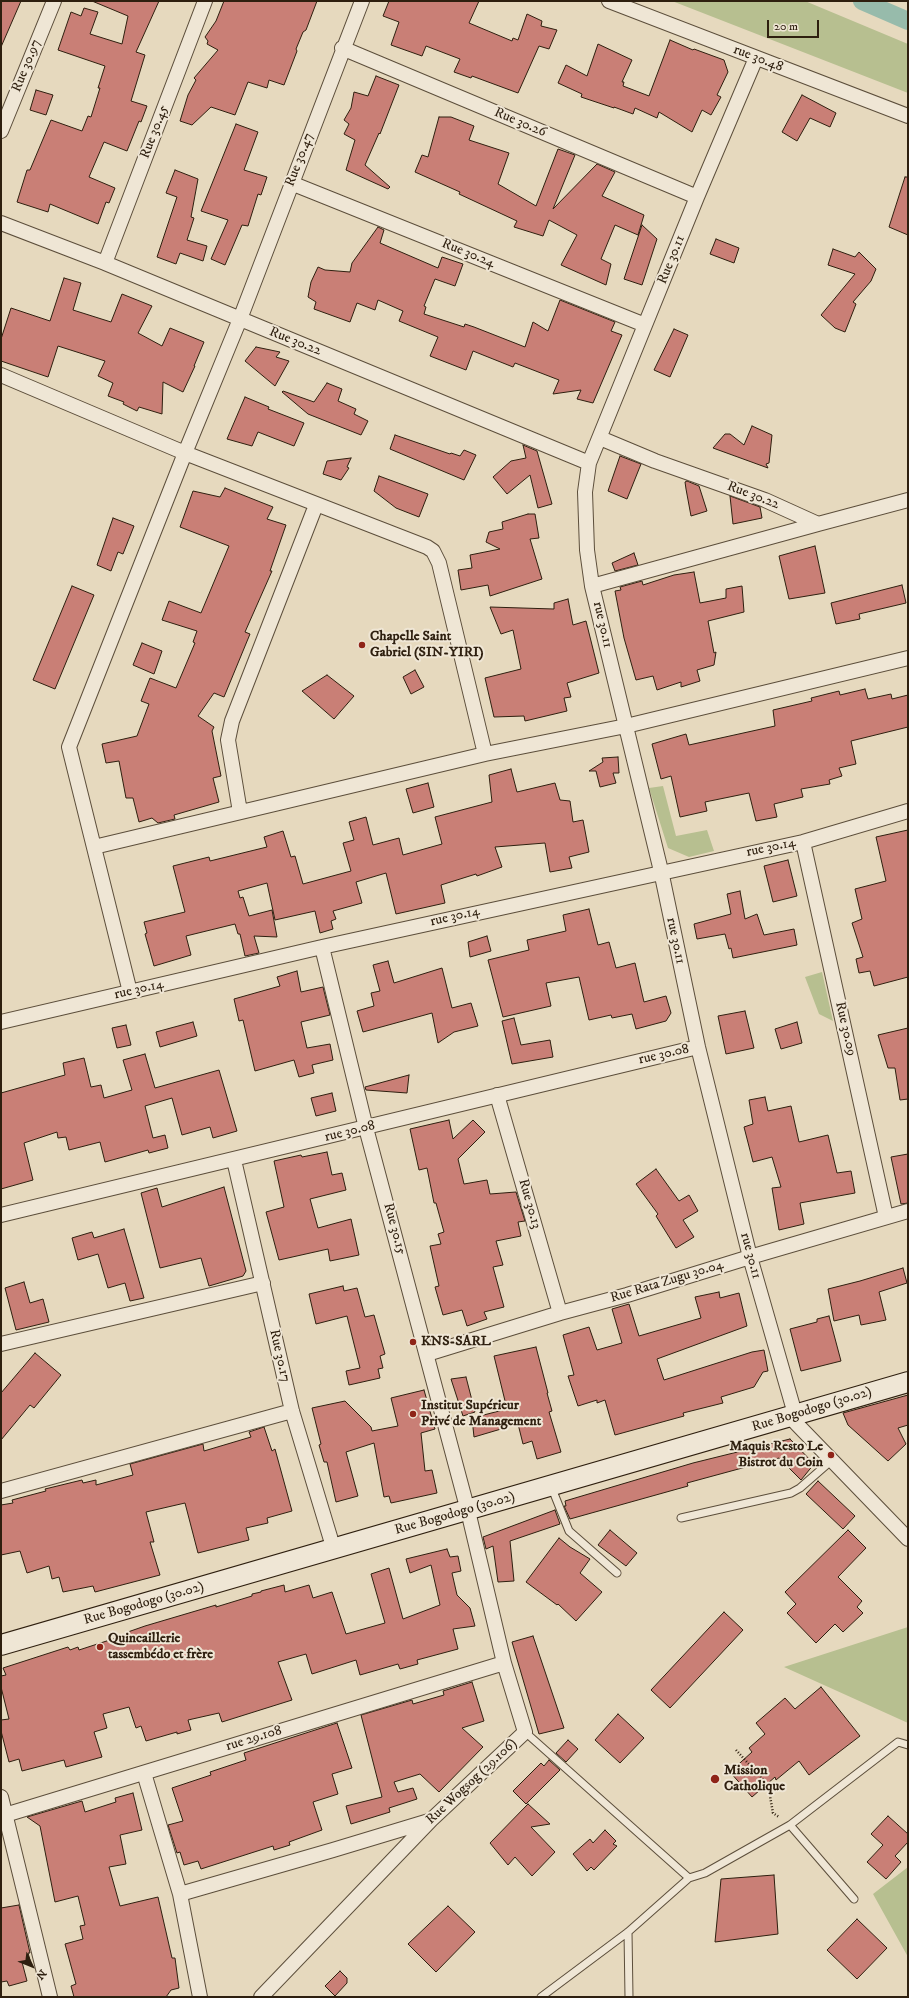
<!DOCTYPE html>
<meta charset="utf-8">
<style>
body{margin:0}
#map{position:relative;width:909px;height:1998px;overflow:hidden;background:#e6d9be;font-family:"IM FELL DW Pica",serif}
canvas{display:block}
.frame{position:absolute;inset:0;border:2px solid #2e1f0f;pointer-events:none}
.north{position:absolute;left:12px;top:1946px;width:40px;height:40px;-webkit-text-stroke:3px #efe6d5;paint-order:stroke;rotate:133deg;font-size:11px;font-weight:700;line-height:16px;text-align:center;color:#2e1f0f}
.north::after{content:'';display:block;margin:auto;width:14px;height:18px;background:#2e1f0f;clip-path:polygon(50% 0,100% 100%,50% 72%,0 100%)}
.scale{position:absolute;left:767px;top:20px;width:52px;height:18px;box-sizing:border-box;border:2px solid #2e1f0f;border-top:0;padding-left:5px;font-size:12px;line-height:14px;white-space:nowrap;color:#2e1f0f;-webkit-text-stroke:3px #efe6d5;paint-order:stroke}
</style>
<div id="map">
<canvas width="909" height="1998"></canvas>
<div class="frame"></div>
<div class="north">N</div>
<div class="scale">20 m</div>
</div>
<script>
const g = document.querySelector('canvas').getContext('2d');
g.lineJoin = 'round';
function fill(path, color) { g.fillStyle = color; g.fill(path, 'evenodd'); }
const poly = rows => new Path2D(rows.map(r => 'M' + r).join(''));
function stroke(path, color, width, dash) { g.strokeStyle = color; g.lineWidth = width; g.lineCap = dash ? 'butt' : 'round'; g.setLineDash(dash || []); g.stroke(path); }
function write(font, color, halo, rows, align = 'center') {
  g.font = font + ' "IM FELL DW Pica",serif'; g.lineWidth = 4; g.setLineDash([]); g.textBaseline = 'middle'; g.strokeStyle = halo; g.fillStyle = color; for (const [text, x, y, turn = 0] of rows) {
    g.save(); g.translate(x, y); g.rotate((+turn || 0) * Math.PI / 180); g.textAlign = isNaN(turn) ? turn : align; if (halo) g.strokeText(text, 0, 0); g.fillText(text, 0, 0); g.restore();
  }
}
fill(poly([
 [672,1,805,1,908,44,908,93],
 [663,786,676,836,707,830,714,851,689,857,668,848,649,788],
 [822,972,833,1021,819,1014,805,977],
 [908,1627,908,1723,784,1667],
 [908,1867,908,1957,873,1894]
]), '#b7bf90');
stroke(poly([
 [862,1,908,21]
]), '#97bbab', 18);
const building = poly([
 [1,1,21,1,1,47,1,1],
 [92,1,159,1,136,52,145,55,131,101,147,106,141,122,139,121,127,151,104,142,89,177,115,188,109,203,106,202,98,224,50,204,48,212,17,202,27,170,30,170,51,120,82,131,88,116,91,117,100,88,98,88,105,66,58,50,71,12,81,16,84,8,98,12,90,34,122,44,128,16,92,1],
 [224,1,317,1,306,30,303,32,296,49,297,51,284,85,269,80,267,88,248,82,235,115,211,107,192,125,180,121,188,95,196,80,194,78,218,50,207,44,208,41,205,37,216,21,224,1],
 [389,1,479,1,469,23,512,41,513,38,518,40,527,14,542,21,541,26,557,30,549,49,539,46,518,93,472,76,471,78,454,72,460,59,426,46,422,56,391,45,399,22,383,16,389,1],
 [670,40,693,50,694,49,724,60,728,72,717,95,721,97,711,115,702,110,692,132,659,112,657,118,635,108,633,114,614,107,614,108,581,97,582,94,558,83,566,65,587,76,598,44,632,60,622,82,624,82,623,86,649,96,670,40],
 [376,76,399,85,380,134,379,133,365,165,390,187,388,189,346,170,355,140,344,134,349,124,344,120,351,108,354,92,368,96,376,76],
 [36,90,53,95,46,115,30,110,36,90],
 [802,95,836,113,830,127,810,118,797,141,782,132,802,95],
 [439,117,451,117,474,126,469,140,509,153,498,184,536,206,558,149,575,155,553,209,597,164,615,172,602,196,644,215,638,235,615,225,601,259,611,264,606,285,561,265,577,235,549,220,543,236,514,227,517,221,459,194,460,192,415,172,422,155,428,157,439,117],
 [236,124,258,132,244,170,267,177,261,195,258,194,248,226,242,225,225,265,211,259,228,220,201,211,236,124],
 [175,170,198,179,191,217,194,218,187,240,207,246,203,261,180,253,176,264,157,257,177,197,166,193,175,170],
 [905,177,908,177,908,235,889,227,905,177],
 [642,225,657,239,642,285,624,279,642,225],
 [378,227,384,230,380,243,438,268,442,257,463,264,455,286,435,279,424,306,426,307,424,314,464,327,465,324,474,327,525,347,533,322,548,331,560,300,615,322,611,331,622,335,593,403,577,399,581,390,553,394,559,380,515,363,513,367,473,351,466,370,430,356,438,337,399,321,403,311,378,300,375,310,357,303,350,322,314,309,316,302,308,297,311,282,318,267,325,270,350,272,352,263,378,227],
 [716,239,739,248,734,263,710,254,716,239],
 [833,249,855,257,859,252,876,269,871,281,853,302,856,304,845,332,835,328,821,315,855,274,828,265,833,249],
 [64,278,81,283,73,310,111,322,122,294,152,306,138,333,162,346,170,328,204,342,194,366,195,366,183,392,163,382,162,414,139,407,137,411,123,404,124,402,108,396,113,383,98,376,105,361,58,346,48,377,1,361,1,339,11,308,50,321,64,278],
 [674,329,688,335,670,377,654,370,674,329],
 [256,347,280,352,276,357,289,361,275,386,245,361,256,347],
 [327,383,342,389,338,401,356,409,354,414,368,421,361,435,308,414,282,392,283,391,314,402,327,383],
 [245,397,269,407,268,409,304,423,294,446,258,432,252,446,227,439,245,397],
 [752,426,772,435,769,463,766,464,768,468,713,448,725,434,730,434,744,445,752,426],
 [395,435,450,454,451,453,460,456,464,450,476,455,464,480,390,449,395,435],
 [523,445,537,451,552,504,538,508,530,475,507,494,493,477,511,461,526,458,523,445],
 [620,456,641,464,627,499,608,491,620,456],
 [351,458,347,467,349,468,341,480,323,474,327,461,351,458],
 [379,476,428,494,419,517,396,508,374,491,379,476],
 [687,481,699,486,707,511,691,516,686,489,685,482,687,481],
 [225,488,273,507,267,519,286,525,270,571,272,571,245,632,250,634,224,697,214,693,198,716,214,727,212,731,221,776,213,778,219,802,174,815,175,819,158,823,152,818,139,822,133,798,126,798,119,761,106,763,102,744,137,736,149,704,141,701,150,678,176,688,195,643,193,642,197,631,162,620,169,601,201,613,229,546,180,527,193,491,220,497,225,488],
 [730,496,760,507,762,518,733,524,730,496],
 [528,514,535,514,539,538,530,539,542,579,490,596,488,585,461,590,458,570,472,568,470,555,500,549,486,542,489,532,503,529,502,522,528,514],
 [113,518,134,526,123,554,118,552,111,571,97,565,113,518],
 [815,546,825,593,789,599,779,556,815,546],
 [634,553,638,565,615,571,612,563,634,553],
 [694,572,700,603,726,598,726,589,742,586,744,612,708,621,714,653,716,652,714,665,697,670,700,681,681,687,681,682,657,690,653,676,636,680,624,638,615,591,621,590,620,587,642,581,643,585,674,575,694,572],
 [902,585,906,603,859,614,860,619,836,624,831,603,902,585],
 [72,586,94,595,55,689,33,680,72,586],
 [568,599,573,625,586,621,599,673,567,683,571,697,564,698,567,711,525,721,524,716,494,717,485,678,521,669,513,630,501,634,490,607,554,609,554,603,568,599],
 [142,643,162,651,154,674,133,665,142,643],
 [415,670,424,687,411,694,403,677,415,670],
 [327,675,354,696,334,719,302,691,327,675],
 [865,689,868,699,891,694,892,699,908,695,908,727,851,741,856,764,839,768,842,776,829,780,830,784,801,789,803,797,774,804,777,817,756,821,749,793,705,802,707,811,680,817,671,776,661,779,652,744,686,734,689,745,775,726,773,710,812,701,811,698,839,691,840,695,865,689],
 [618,757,619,773,613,773,616,783,600,787,596,771,589,771,603,762,602,758,618,757],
 [511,769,517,792,555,783,560,800,570,801,573,822,583,820,589,852,569,857,572,868,550,872,545,843,495,847,502,867,477,876,476,874,441,885,445,903,396,914,386,873,356,882,362,903,333,911,336,919,331,921,333,929,320,933,315,911,275,920,267,883,238,891,240,898,243,897,249,916,272,910,277,937,254,936,259,953,245,956,240,934,238,934,235,924,186,936,191,955,154,966,145,934,147,933,144,922,185,912,173,866,209,857,210,861,267,847,264,837,283,831,291,857,295,856,303,884,351,871,343,843,354,840,349,822,366,817,373,845,399,838,403,855,442,844,435,817,492,802,489,775,511,769],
 [428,783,434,807,413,813,406,789,428,783],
 [908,830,908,977,874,986,870,971,859,973,856,959,863,957,852,923,862,919,855,889,886,881,876,837,908,830],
 [788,860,797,896,773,902,764,866,788,860],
 [740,891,745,919,757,914,764,935,794,929,797,945,733,958,731,948,729,949,725,934,697,939,694,924,731,914,727,894,740,891],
 [589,909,598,945,609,942,616,968,635,963,644,1002,666,996,671,1013,666,1021,636,1029,632,1014,612,1018,611,1015,589,1020,579,977,546,983,551,1006,503,1017,488,960,529,950,527,940,566,931,563,915,589,909],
 [487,936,491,951,470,957,468,942,487,936],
 [388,961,394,983,442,968,452,1008,471,1003,478,1026,454,1032,438,1043,432,1013,363,1032,357,1011,374,1006,371,993,380,991,373,965,388,961],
 [297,971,301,992,323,987,330,1015,301,1022,307,1048,330,1044,333,1060,312,1065,314,1073,299,1077,294,1060,255,1071,243,1020,239,1021,234,999,280,986,277,977,297,971],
 [745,1011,754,1048,726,1054,718,1016,745,1011],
 [514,1018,521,1045,550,1040,553,1057,512,1064,502,1021,514,1018],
 [193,1022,197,1036,160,1047,156,1032,193,1022],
 [797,1022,802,1043,781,1049,775,1029,797,1022],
 [126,1025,131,1045,117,1048,112,1028,126,1025],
 [908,1028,908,1099,900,1100,895,1068,888,1068,878,1035,908,1028],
 [145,1054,155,1088,219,1070,237,1131,213,1138,210,1127,182,1135,172,1098,145,1106,153,1138,165,1135,168,1148,149,1153,148,1150,105,1162,100,1142,69,1150,66,1137,58,1138,57,1132,24,1143,33,1180,1,1189,1,1093,65,1075,63,1063,84,1058,91,1087,101,1085,104,1098,132,1090,123,1060,145,1054],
 [409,1075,407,1093,366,1090,365,1087,409,1075],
 [332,1093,336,1111,316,1116,311,1098,332,1093],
 [765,1097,768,1111,791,1106,799,1142,828,1135,837,1173,851,1171,855,1193,800,1203,804,1224,779,1230,772,1188,781,1187,772,1157,753,1162,744,1127,753,1124,749,1100,765,1097],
 [449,1120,453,1139,473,1120,485,1132,458,1159,464,1184,487,1180,490,1194,516,1192,525,1221,518,1222,521,1236,496,1241,503,1265,493,1267,504,1307,484,1312,487,1319,467,1326,462,1310,443,1315,435,1287,439,1286,430,1246,441,1244,438,1234,444,1232,436,1203,434,1203,427,1168,419,1170,410,1129,449,1120],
 [327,1152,332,1175,342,1173,346,1190,310,1199,318,1228,351,1219,359,1255,330,1261,328,1249,279,1260,266,1212,284,1207,274,1161,301,1155,302,1157,327,1152],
 [908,1154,908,1203,901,1204,891,1157,908,1154],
 [656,1169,679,1201,689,1195,698,1211,683,1220,694,1237,676,1248,656,1216,658,1214,636,1184,656,1169],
 [224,1187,246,1271,243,1276,209,1286,201,1258,160,1268,141,1193,157,1188,162,1207,224,1187],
 [124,1229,144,1298,130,1301,125,1283,108,1288,98,1254,78,1260,72,1238,92,1232,94,1238,124,1229],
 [903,1268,907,1283,879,1292,886,1320,861,1325,859,1315,834,1321,828,1289,860,1281,903,1268],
 [24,1282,30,1303,43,1299,49,1322,16,1330,5,1288,24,1282],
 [343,1286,344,1291,357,1288,365,1317,374,1315,385,1354,380,1356,383,1368,378,1369,380,1378,349,1385,346,1371,360,1368,347,1316,316,1324,309,1294,343,1286],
 [719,1292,720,1298,739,1293,747,1326,657,1359,664,1380,752,1352,764,1350,768,1371,763,1372,754,1387,721,1397,723,1403,683,1413,684,1416,615,1435,605,1400,597,1403,597,1400,578,1406,568,1376,574,1375,563,1335,589,1327,597,1350,622,1343,612,1309,629,1304,639,1336,701,1318,695,1297,719,1292],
 [829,1316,841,1361,801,1371,790,1329,817,1322,817,1319,829,1316],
 [536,1347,548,1393,547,1393,552,1411,549,1412,561,1452,537,1459,532,1441,523,1444,518,1424,474,1437,472,1418,507,1409,494,1356,536,1347],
 [35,1353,61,1375,34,1408,30,1405,1,1440,1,1393,35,1353],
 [466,1377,475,1412,463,1416,451,1379,466,1377],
 [424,1390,435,1429,421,1433,425,1471,432,1470,437,1493,391,1503,389,1496,384,1497,374,1443,346,1452,358,1496,336,1502,327,1462,324,1462,319,1445,321,1444,312,1408,345,1401,371,1427,372,1431,398,1426,391,1398,424,1390],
 [908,1395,908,1425,898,1428,906,1444,888,1461,848,1425,843,1413,908,1395],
 [264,1427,272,1451,275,1449,292,1511,267,1518,268,1523,246,1528,249,1540,198,1553,185,1503,146,1512,154,1542,150,1542,160,1575,95,1592,93,1586,63,1592,59,1577,52,1579,49,1566,27,1573,20,1551,1,1555,1,1505,13,1503,12,1500,46,1491,45,1489,82,1480,83,1483,96,1480,96,1485,133,1475,130,1464,203,1444,204,1451,251,1437,249,1432,264,1427],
 [790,1439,814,1464,801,1480,779,1458,687,1483,688,1486,570,1519,564,1506,566,1506,565,1501,693,1463,790,1439],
 [818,1481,855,1516,843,1529,806,1494,818,1481],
 [555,1510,560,1524,510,1541,514,1581,498,1582,493,1546,486,1549,483,1537,555,1510],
 [610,1530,637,1553,626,1566,598,1545,610,1530],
 [848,1530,866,1548,838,1577,862,1601,857,1607,863,1613,843,1632,835,1624,816,1643,787,1613,796,1604,785,1592,848,1530],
 [559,1538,570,1547,590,1559,580,1573,602,1592,576,1621,558,1604,557,1605,526,1582,559,1538],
 [447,1549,450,1557,458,1556,461,1571,452,1573,457,1595,470,1608,475,1626,453,1629,458,1649,417,1660,418,1664,400,1669,398,1664,360,1675,356,1660,312,1674,306,1654,278,1662,292,1700,222,1722,219,1713,188,1720,191,1730,177,1734,177,1732,146,1741,141,1726,136,1728,129,1707,103,1714,107,1728,94,1732,102,1757,66,1767,64,1760,22,1771,19,1759,9,1762,1,1731,1,1720,9,1719,1,1687,1,1676,6,1675,3,1668,68,1647,70,1650,78,1647,79,1650,125,1635,125,1633,145,1626,216,1605,216,1607,252,1596,252,1594,261,1592,261,1591,284,1585,285,1592,309,1585,313,1598,332,1592,346,1634,385,1623,371,1574,389,1568,403,1619,440,1605,431,1565,410,1573,406,1559,447,1549],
 [724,1612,743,1630,670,1708,651,1690,724,1612],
 [533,1636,564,1728,539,1734,512,1642,533,1636],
 [472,1682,484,1721,462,1728,483,1747,439,1792,420,1774,394,1782,398,1792,413,1788,417,1799,389,1808,390,1812,351,1824,346,1806,382,1797,361,1715,412,1700,413,1704,444,1695,443,1691,472,1682],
 [821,1687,860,1736,809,1775,799,1761,776,1780,775,1777,752,1797,730,1772,752,1752,749,1748,765,1734,756,1723,785,1698,795,1709,821,1687],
 [618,1714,644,1738,620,1763,595,1740,618,1714],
 [337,1723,352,1768,332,1774,338,1794,313,1802,322,1830,289,1842,290,1845,274,1850,273,1846,201,1869,198,1861,184,1865,180,1852,177,1853,168,1825,183,1821,172,1788,211,1775,210,1772,246,1760,244,1753,337,1723],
 [568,1740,578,1749,566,1762,556,1753,568,1740],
 [549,1760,560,1770,526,1804,513,1791,541,1763,544,1766,549,1760],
 [133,1793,142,1830,120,1835,126,1864,109,1867,120,1906,158,1897,172,1958,175,1958,179,1988,171,1990,166,1997,74,1997,71,1986,76,1984,65,1944,83,1939,80,1926,85,1925,78,1896,55,1902,40,1826,27,1817,82,1801,85,1812,116,1802,115,1798,133,1793],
 [528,1804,550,1824,531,1827,555,1852,532,1876,515,1857,508,1865,490,1843,528,1804],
 [888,1816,908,1834,908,1842,895,1856,901,1862,886,1879,867,1862,883,1845,871,1834,888,1816],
 [605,1830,616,1841,613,1844,617,1846,594,1870,591,1867,587,1871,573,1854,590,1839,593,1843,605,1830],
 [774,1875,778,1934,715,1942,721,1879,774,1875],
 [19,1905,30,1953,28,1953,30,1960,22,1962,27,1981,9,1986,7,1981,1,1982,1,1908,19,1905],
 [448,1906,475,1932,436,1972,408,1944,448,1906],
 [857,1919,887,1948,857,1979,827,1950,857,1919],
 [340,1971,347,1978,347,1983,335,1996,325,1986,340,1971]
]);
fill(building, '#c97f76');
stroke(building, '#2e1f0f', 1);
const lane = poly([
 [551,1486,569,1531,617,1573],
 [681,1518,791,1493,800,1488,832,1460],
 [525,1732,689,1878,705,1873,790,1825,898,1742,908,1745],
 [790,1825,854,1899],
 [628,1932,629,1997],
 [541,1997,628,1932,689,1878]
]);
const street = poly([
 [609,1,908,116],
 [342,48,697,197],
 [756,58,697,197,589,463,585,492,587,550,592,586,661,871,698,1047,750,1257,795,1414],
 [1,131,54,1],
 [291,183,645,325],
 [1,223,105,263,589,463],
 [105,263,205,1],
 [1,375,185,453,427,547,433,551,439,563,485,754],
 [600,438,655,461,765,500,818,524,908,500],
 [592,586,818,524],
 [240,812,228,740,232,721,316,505],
 [803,842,886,1217],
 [94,847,485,754,626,726,908,658],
 [130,992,69,747,185,453,240,319,362,1],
 [1,1022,322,947,803,842,908,811],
 [497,1095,560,1313],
 [234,1160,292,1411,334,1550],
 [1,1215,698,1047],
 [1,1344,263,1283],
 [427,1354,560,1313,627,1295,750,1257,908,1211],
 [790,1417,908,1539],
 [1,1491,292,1411],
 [144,1773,180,1894,333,1850,429,1821],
 [1,1797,50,1997],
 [5,1815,504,1663],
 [180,1894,200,1997],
 [261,1997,431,1820,525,1732,504,1663,468,1511,366,1128,322,947]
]);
const secondary = poly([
 [1,1645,908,1382]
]);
stroke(lane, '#5c4e3b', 9);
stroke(street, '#5c4e3b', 16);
stroke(secondary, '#2e1f0f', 22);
stroke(poly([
 [736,1750,768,1785,773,1813,779,1817]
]), '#2e1f0f', 2.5, [1, 2]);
stroke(lane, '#efe6d5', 7);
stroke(street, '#efe6d5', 14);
stroke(secondary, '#efe6d5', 20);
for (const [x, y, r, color] of [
 [362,645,4,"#8f2418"],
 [413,1342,4,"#8f2418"],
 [413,1414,4,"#8f2418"],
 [831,1455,4,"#8f2418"],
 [100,1647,4,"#8f2418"],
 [715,1779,5,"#8f2418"]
]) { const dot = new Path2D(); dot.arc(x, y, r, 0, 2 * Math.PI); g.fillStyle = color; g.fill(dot); stroke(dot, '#efe6d5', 1.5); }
write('14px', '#2e1f0f', '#efe6d5', [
 ["rue 30.48",758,59,21],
 ["Rue 30.97",27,66,-68],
 ["Rue 30.26",520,123,23],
 ["Rue 30.45",155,132,-69],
 ["Rue 30.47",300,160,-69],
 ["Rue 30.24",468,254,22],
 ["Rue 30.11",672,260,-68],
 ["Rue 30.22",295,342,22],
 ["Rue 30.22",753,496,21],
 ["rue 30.11",602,625,77],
 ["rue 30.14",771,848,-12],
 ["rue 30.14",455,917,-13],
 ["rue 30.11",675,941,78],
 ["rue 30.14",139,990,-13],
 ["Rue 30.09",845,1029,77],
 ["rue 30.08",664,1055,-13],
 ["rue 30.08",350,1132,-14],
 ["Rue 30.13",529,1204,74],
 ["Rue 30.15",394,1229,75],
 ["rue 30.11",750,1256,75],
 ["Rue Rata Zugu 30.04",667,1282,-17],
 ["Rue 30.17",279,1356,77],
 ["Rue Bogodogo (30.02)",812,1410,-17],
 ["Rue Bogodogo (30.02)",455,1514,-16],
 ["Rue Bogodogo (30.02)",144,1604,-16],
 ["rue 29.108",254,1739,-17],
 ["Rue Wogsog (29.106)",472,1782,-43]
]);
write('bold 14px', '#2e1f0f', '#efe6d5', [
 ["Chapelle Saint",370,637],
 ["Gabriel (SIN-YIRI)",370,653],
 ["KNS-SARL",421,1342],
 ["Institut Supérieur",421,1406],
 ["Privé de Management",421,1422],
 ["Maquis Resto Le",823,1447,"right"],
 ["Bistrot du Coin",823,1463,"right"],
 ["Quincaillerie",108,1639],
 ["tassembédo et frère",108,1655],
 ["Mission",724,1771],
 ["Catholique",724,1787]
], 'left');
</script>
